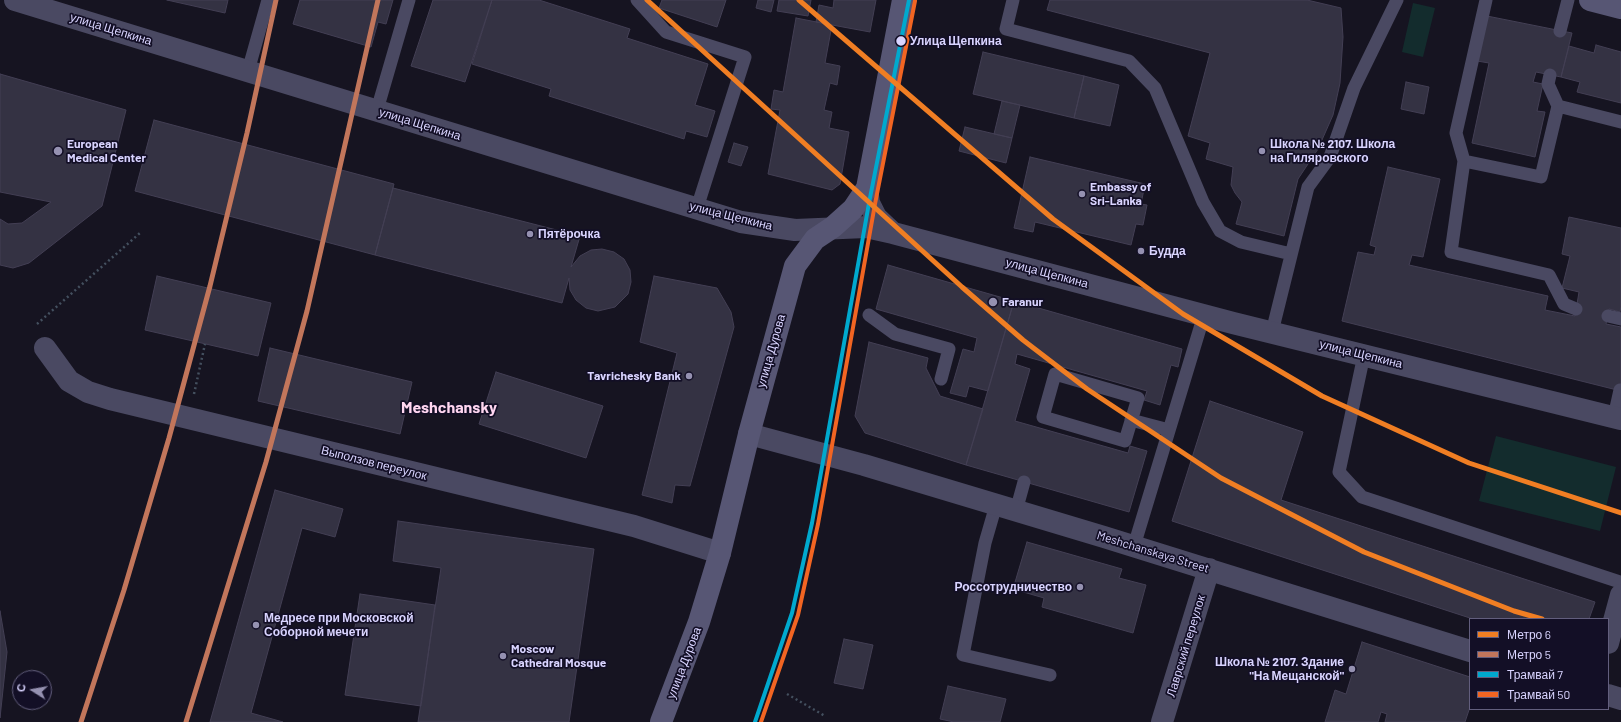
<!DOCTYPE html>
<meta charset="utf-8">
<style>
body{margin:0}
#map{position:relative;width:1621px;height:722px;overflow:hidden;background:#161421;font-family:Barlow,sans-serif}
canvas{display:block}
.legend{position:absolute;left:1469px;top:618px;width:140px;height:92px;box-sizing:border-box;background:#130f26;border:1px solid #625e7d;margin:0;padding:5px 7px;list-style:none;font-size:12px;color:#d9d4ff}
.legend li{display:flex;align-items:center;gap:8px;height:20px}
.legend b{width:20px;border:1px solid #625e7d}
.north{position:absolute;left:12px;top:670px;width:40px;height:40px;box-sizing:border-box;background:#130f26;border:1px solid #625e7d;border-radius:50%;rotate:281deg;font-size:11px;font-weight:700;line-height:16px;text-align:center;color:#d9d4ff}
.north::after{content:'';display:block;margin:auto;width:14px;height:18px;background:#9591b1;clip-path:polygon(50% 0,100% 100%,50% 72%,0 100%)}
</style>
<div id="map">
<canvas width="1621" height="722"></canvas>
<ul class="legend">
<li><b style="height:5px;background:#f07e23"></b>Метро 6</li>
<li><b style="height:5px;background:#c2765b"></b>Метро 5</li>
<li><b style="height:5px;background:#00a9ce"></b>Трамвай 7</li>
<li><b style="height:5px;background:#f26522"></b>Трамвай 50</li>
</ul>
<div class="north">С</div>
</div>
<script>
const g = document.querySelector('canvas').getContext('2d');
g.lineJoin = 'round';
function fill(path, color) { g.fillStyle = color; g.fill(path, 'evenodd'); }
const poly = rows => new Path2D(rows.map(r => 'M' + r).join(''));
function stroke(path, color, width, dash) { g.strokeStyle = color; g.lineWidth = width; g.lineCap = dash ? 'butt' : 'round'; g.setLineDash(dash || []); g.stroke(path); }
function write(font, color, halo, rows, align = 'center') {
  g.font = font + ' Barlow,sans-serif'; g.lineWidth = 3.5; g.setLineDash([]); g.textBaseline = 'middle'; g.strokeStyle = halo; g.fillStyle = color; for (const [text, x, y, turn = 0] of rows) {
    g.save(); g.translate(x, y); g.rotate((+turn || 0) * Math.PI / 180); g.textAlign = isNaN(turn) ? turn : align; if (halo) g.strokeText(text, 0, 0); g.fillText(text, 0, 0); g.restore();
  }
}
fill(poly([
 [1413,3,1435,8,1423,57,1402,52],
 [1496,436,1616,467,1600,531,1479,501]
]), '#132c2d');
const building = poly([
 [167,0,228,0,225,13,167,0],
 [300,0,393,0,386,24,378,22,371,47,293,24,300,0],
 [433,0,492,0,465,82,411,66,433,0],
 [492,0,539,0,630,29,627,38,708,64,695,105,715,111,707,137,686,131,684,139,549,96,551,89,472,64,492,0],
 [662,0,726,0,717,27,659,8,662,0],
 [758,0,774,0,771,12,756,8,758,0],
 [779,0,811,0,808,16,777,11,779,0],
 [834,0,876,0,870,32,816,22,819,5,833,8,834,0],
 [1050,0,1307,0,1341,8,1343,37,1340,83,1333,115,1318,149,1298,179,1284,236,1236,224,1242,202,1235,193,1231,185,1233,167,1206,159,1210,143,1188,136,1210,53,1047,10,1050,0],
 [1487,16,1572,33,1561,77,1536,72,1533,82,1543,84,1537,111,1545,112,1535,157,1472,143,1489,63,1477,61,1487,16],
 [796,18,832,25,825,63,840,66,837,85,830,83,824,110,832,112,829,128,849,132,840,184,832,190,768,174,780,110,771,109,774,90,783,92,796,18],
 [1596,45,1621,52,1621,103,1577,92,1580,82,1561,77,1569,46,1594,53,1596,45],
 [983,52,1084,76,1074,118,973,94,983,52],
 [0,74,126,110,102,206,29,263,13,268,0,265,0,219,8,224,22,223,51,202,0,192,0,74],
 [1084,76,1119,85,1110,126,1074,118,1084,76],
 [1406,82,1429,87,1424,114,1401,109,1406,82],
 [1002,101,1020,105,1012,138,994,134,1002,101],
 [154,120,394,184,375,255,135,191,154,120],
 [965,127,1012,138,1006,163,959,151,965,127],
 [734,143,748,147,741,166,728,162,734,143],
 [1030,157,1145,184,1141,204,1147,205,1143,225,1136,224,1131,245,1035,222,1033,232,1014,228,1030,157],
 [1388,167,1440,179,1423,257,1412,255,1409,265,1548,296,1545,310,1575,316,1579,292,1562,288,1570,256,1562,254,1569,217,1621,228,1621,306,1620,312,1609,309,1606,324,1621,327,1621,391,1342,321,1358,252,1374,255,1376,247,1370,245,1388,167],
 [393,188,580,236,571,267,580,256,591,250,602,249,614,252,624,259,630,270,631,282,628,294,615,307,598,311,586,308,576,300,570,290,569,278,562,303,375,255,393,188],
 [888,265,1014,301,988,391,969,386,966,397,950,393,963,349,974,352,977,338,876,309,888,265],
 [157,276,271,303,258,356,145,330,157,276],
 [654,276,717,288,731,312,734,327,690,486,675,485,672,503,642,495,677,353,640,342,654,276],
 [1014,301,1182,349,1178,367,1171,365,1160,405,1144,400,1147,391,1017,354,1015,364,1030,369,1015,421,1128,453,1130,446,1147,451,1129,512,966,465,1014,301],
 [869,342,928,358,926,368,940,396,983,409,966,465,865,433,855,416,869,342],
 [270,348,412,382,400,434,258,401,270,348],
 [496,372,603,406,586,458,479,424,496,372],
 [1210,401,1303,432,1281,500,1595,602,1589,619,1473,619,1172,521,1210,401],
 [275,490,343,509,335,537,302,528,251,713,283,722,210,722,275,490],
 [398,521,594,549,569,722,418,722,441,568,393,561,398,521],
 [1027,542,1122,569,1119,578,1146,585,1133,633,1042,607,1044,598,1013,589,1027,542],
 [360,594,435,605,421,706,345,695,360,594],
 [0,611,7,652,0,718,0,611],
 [844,639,873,645,863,689,834,683,844,639],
 [1362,642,1470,677,1470,707,1465,722,1385,722,1387,714,1381,712,1378,722,1325,722,1335,690,1346,694,1362,642],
 [948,686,1006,699,1000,722,954,722,940,719,948,686]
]);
fill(building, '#343243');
stroke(building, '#433f54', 1);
stroke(poly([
 [37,324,140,233],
 [194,394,205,344],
 [787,694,825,716]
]), '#44505f', 2.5, [2, 3]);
stroke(poly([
 [637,0,666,32,745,57,697,208],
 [1013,0,1006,29,1129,61,1155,88,1203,202,1220,231,1241,242,1291,254],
 [1486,0,1456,133,1464,161,1541,177,1558,106,1548,84,1550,75],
 [1560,31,1568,0],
 [248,71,268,0],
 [1558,106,1621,122],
 [377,110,409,0],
 [1464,161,1451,252,1549,275,1564,304,1576,309],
 [869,315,895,334,949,349,941,379],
 [1608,316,1621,319],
 [1272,332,1308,187,1330,157,1354,88,1397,0],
 [1364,355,1339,472,1362,497,1620,582],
 [1055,374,1138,398,1125,441,1043,417,1055,374],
 [1614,417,1620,390],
 [1131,420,1169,430],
 [996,505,985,543,963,655,1050,675],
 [1016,511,1024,482],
 [1134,546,1204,315]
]), '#4a4962', 13);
stroke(poly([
 [45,348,69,381,88,392,110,399,634,526,720,553],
 [749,434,864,465,1104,537,1470,651],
 [1608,643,1621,595],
 [1608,695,1621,699],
 [1162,722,1209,569]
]), '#4a4962', 22);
stroke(poly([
 [15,0,741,222,795,230,866,227,893,233,1233,323,1621,419],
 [867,188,869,203,876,217,893,233]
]), '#4a4962', 22);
stroke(poly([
 [1590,0,1621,8],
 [661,722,699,622,720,553,749,434,795,266,815,239,833,227,853,209,867,188,903,0]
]), '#575674', 22);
stroke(poly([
 [755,722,792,613,812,523,869,203,909,0]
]), '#00a9ce', 4);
stroke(poly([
 [761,722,798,615,818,524,875,204,915,1]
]), '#f26522', 4);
stroke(poly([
 [647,0,962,287,1023,340,1087,389,1221,478,1364,552,1514,611,1542,619],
 [799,0,1053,219,1183,314,1322,396,1469,463,1621,513]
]), '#f07e23', 5);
stroke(poly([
 [81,722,124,590,169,438,210,286,247,133,276,0],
 [186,722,266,462,307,311,378,0]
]), '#c2765b', 5);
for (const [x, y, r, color] of [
 [901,41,5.5,"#d9d4ff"],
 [58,151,5,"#9591b1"],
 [1262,151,4,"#9591b1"],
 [1082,194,4,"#9591b1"],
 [530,234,4,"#9591b1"],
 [1141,251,4,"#9591b1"],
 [993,302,5,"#9591b1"],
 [689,376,4,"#9591b1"],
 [1080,587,4,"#9591b1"],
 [256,625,4,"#9591b1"],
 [503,656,4,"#9591b1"],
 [1352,669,4,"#9591b1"]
]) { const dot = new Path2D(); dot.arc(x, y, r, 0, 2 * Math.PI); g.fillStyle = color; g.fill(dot); stroke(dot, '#130f26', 1.5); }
write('12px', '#d9d4ff', '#130f26', [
 ["улица Щепкина",111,29,17],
 ["улица Щепкина",420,124,17],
 ["улица Щепкина",731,216,14],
 ["улица Щепкина",1047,273,15],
 ["улица Дурова",771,351,-74],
 ["улица Щепкина",1361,354,14],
 ["Выползов переулок",374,463,14],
 ["Meshchanskaya Street",1153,552,17],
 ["Лаврский переулок",1186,646,-73],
 ["улица Дурова",684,663,-69]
]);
write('bold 12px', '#d9d4ff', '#130f26', [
 ["Улица Щепкина",910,41]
], 'left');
write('bold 12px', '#d9d4ff', '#130f26', [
 ["European",67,144],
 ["Medical Center",67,158],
 ["Школа № 2107. Школа",1270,144],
 ["на Гиляровского",1270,158],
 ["Embassy of",1090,187],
 ["Sri-Lanka",1090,201],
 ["Пятёрочка",538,234],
 ["Будда",1149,251],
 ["Faranur",1002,302],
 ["Tavrichesky Bank",681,376,"right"],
 ["Россотрудничество",1072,587,"right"],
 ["Медресе при Московской",264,618],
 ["Соборной мечети",264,632],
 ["Moscow",511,649],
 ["Cathedral Mosque",511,663],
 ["Школа № 2107. Здание",1344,662,"right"],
 ["\"На Мещанской\"",1344,676,"right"]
], 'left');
write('bold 16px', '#ffd6f0', '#130f26', [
 ["Meshchansky",449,408]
]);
</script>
